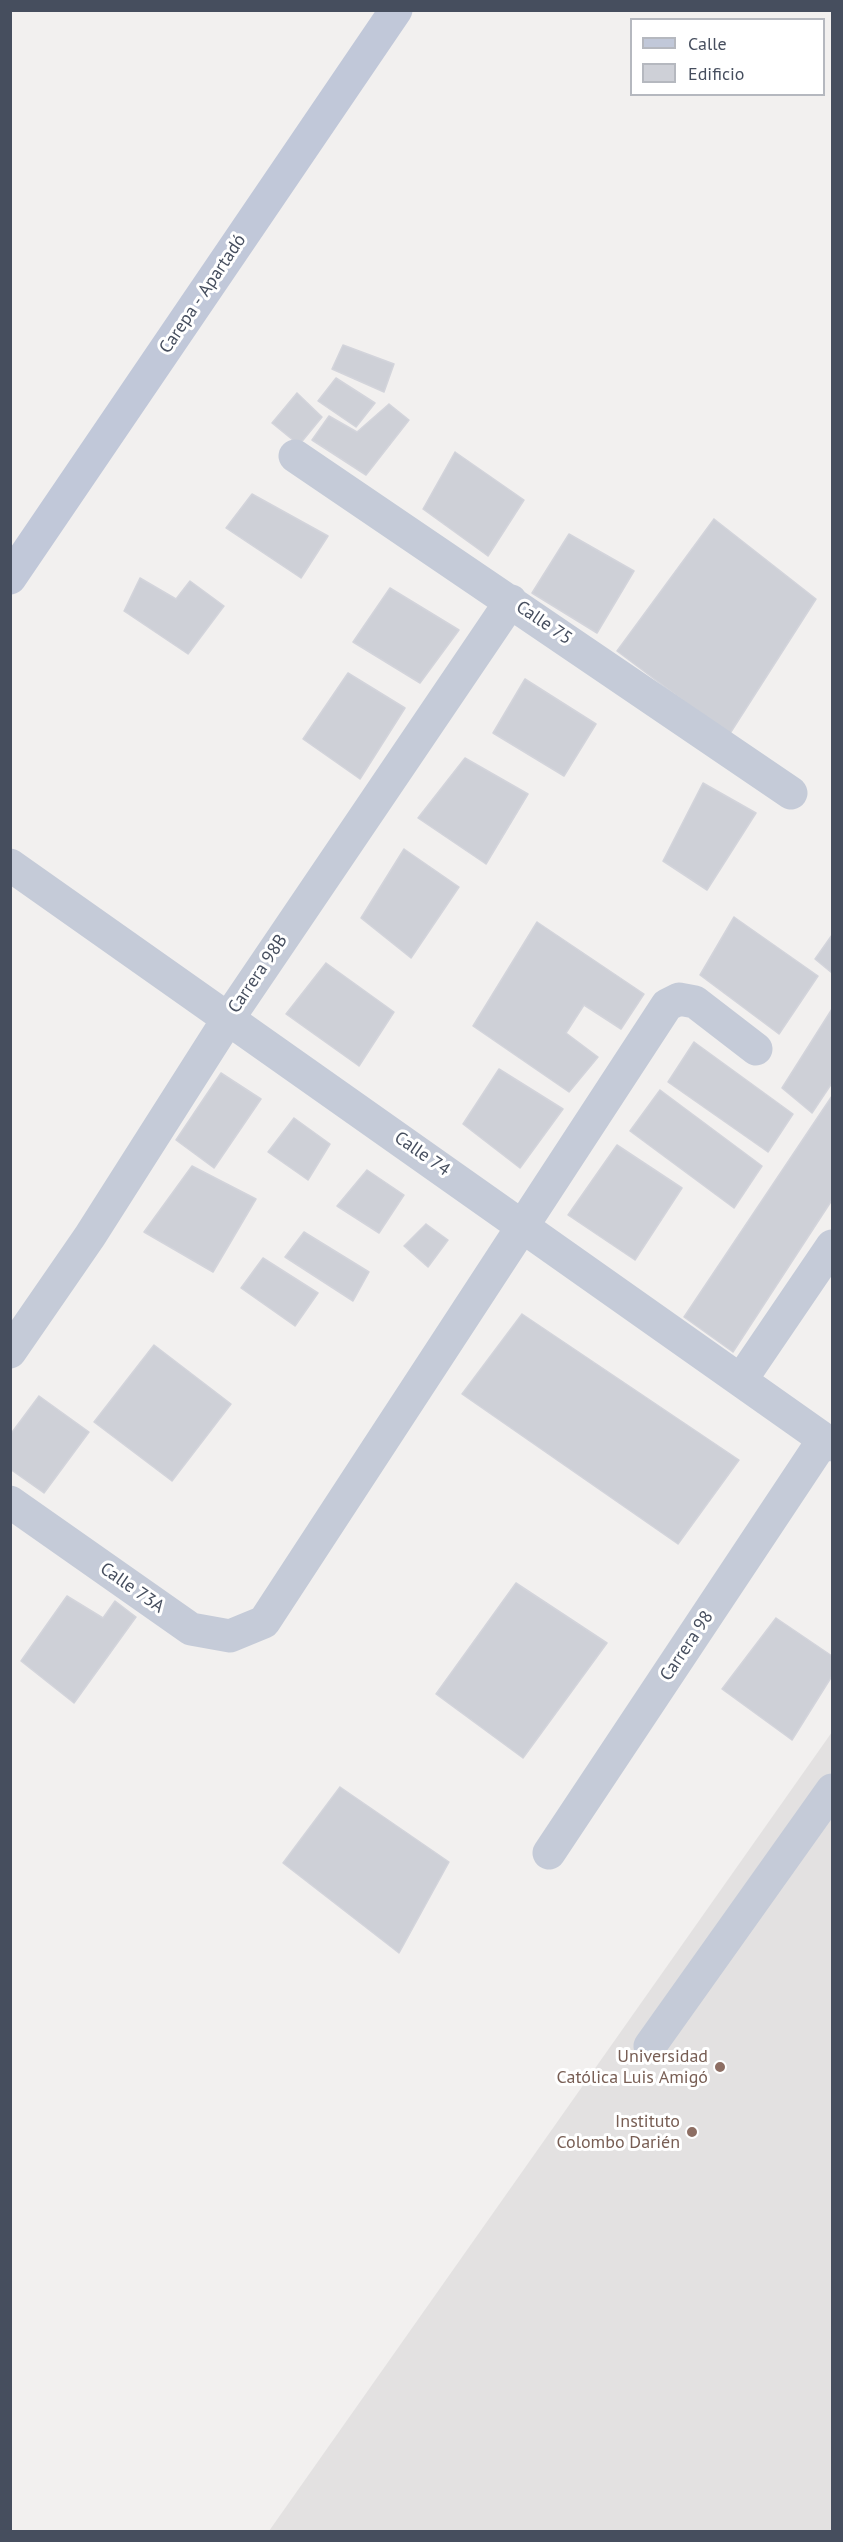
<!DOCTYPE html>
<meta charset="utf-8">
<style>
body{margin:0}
#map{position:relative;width:843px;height:2542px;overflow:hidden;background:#f2f0ef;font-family:"PT Sans",sans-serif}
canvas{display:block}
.frame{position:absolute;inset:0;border:12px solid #464e5e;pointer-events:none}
.legend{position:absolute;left:630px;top:18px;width:195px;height:78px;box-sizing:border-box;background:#fff;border:2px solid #b5b8bf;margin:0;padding:8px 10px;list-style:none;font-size:18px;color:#464e5e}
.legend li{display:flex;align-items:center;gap:12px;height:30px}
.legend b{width:30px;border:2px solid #b5b8bf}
</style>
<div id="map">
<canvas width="843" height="2542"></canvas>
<div class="frame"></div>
<ul class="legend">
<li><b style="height:8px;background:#c1c8d9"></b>Calle</li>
<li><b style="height:16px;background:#ced0d7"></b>Edificio</li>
</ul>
</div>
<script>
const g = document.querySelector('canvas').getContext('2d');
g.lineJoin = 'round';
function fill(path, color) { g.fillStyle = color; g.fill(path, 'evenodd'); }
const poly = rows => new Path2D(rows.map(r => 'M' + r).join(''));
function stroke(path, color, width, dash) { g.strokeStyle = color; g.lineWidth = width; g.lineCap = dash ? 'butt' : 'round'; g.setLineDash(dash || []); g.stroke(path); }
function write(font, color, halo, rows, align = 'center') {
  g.font = font + ' "PT Sans",sans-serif'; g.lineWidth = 6; g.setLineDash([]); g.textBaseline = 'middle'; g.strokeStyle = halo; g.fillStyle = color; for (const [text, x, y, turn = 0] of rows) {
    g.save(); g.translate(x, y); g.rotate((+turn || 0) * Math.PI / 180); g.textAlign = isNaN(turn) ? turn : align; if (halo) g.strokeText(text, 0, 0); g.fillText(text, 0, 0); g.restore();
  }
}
fill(poly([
 [832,1732,832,2531,269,2531]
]), '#e3e1e1');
const building = poly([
 [343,345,394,364,384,392,332,369,343,345],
 [336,378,375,403,356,427,318,401,336,378],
 [297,393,322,417,299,445,272,423,297,393],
 [389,404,409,420,366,475,312,440,329,416,357,432,389,404],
 [455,452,524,500,488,556,423,509,455,452],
 [252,494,328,536,301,578,226,528,252,494],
 [714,519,816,599,729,735,617,651,714,519],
 [569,534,634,571,597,633,532,593,569,534],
 [140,578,176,599,190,581,224,606,188,654,124,611,140,578],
 [390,588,459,630,420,683,353,642,390,588],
 [348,673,405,708,360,779,303,739,348,673],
 [525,679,596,724,564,776,493,733,525,679],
 [465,758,528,794,486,864,418,818,465,758],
 [703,783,756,813,707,890,663,861,703,783],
 [404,849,459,887,411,958,361,918,404,849],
 [734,917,818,976,779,1034,700,975,734,917],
 [537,922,644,994,621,1029,584,1005,566,1033,598,1057,569,1092,473,1026,537,922],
 [832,935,832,973,815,959,832,935],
 [326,963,394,1012,359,1066,286,1014,326,963],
 [832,1009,832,1083,812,1113,782,1088,832,1009],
 [694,1042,793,1114,768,1152,668,1082,694,1042],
 [499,1069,563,1109,520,1168,463,1124,499,1069],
 [221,1073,261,1099,214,1168,176,1140,221,1073],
 [660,1090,762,1166,734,1208,630,1131,660,1090],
 [832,1096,832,1200,733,1352,684,1317,832,1096],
 [294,1118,330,1144,308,1180,268,1152,294,1118],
 [617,1145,682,1188,635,1260,568,1215,617,1145],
 [192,1166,256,1199,213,1272,144,1232,192,1166],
 [367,1170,404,1195,379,1233,337,1206,367,1170],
 [426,1224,448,1240,428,1267,404,1246,426,1224],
 [304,1232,369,1272,353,1301,285,1257,304,1232],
 [263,1258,318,1293,295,1326,241,1288,263,1258],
 [522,1314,739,1460,678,1544,462,1394,522,1314],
 [154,1345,231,1404,172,1481,94,1422,154,1345],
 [39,1396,89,1432,44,1493,10,1469,10,1435,39,1396],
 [516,1583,607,1643,523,1758,436,1694,516,1583],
 [67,1596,103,1618,115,1601,136,1617,74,1703,21,1661,67,1596],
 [776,1618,832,1656,832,1676,792,1740,722,1689,776,1618],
 [340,1787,449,1862,399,1953,283,1863,340,1787]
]);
fill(building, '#ced0d7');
stroke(building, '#d3d4db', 1.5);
stroke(poly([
 [295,456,791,793],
 [10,865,832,1445],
 [10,1352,90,1236,228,1019,511,601],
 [741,1380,832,1246],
 [10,1502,191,1629,230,1636,264,1622,667,1005,679,999,695,1002,756,1049],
 [549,1853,824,1439],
 [650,2046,832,1790]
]), '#c5cbd8', 33);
stroke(poly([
 [10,578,396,10]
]), '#c1c8d9', 33);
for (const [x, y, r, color] of [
 [720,2067,6,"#8d6e63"],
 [692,2132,6,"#8d6e63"]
]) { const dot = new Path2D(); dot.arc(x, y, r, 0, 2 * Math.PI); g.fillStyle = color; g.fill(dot); stroke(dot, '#fff', 2); }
write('18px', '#464e5e', '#fff', [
 ["Carepa - Apartadó",203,294,-56],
 ["Calle 75",544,623,34],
 ["Carrera 98B",258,974,-56],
 ["Calle 74",422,1154,35],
 ["Calle 73A",132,1588,35],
 ["Carrera 98",687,1646,-56]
]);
write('18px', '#785e54', '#fff', [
 ["Universidad",708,2057],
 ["Católica Luis Amigó",708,2078],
 ["Instituto",680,2122],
 ["Colombo Darién",680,2143]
], 'right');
</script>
